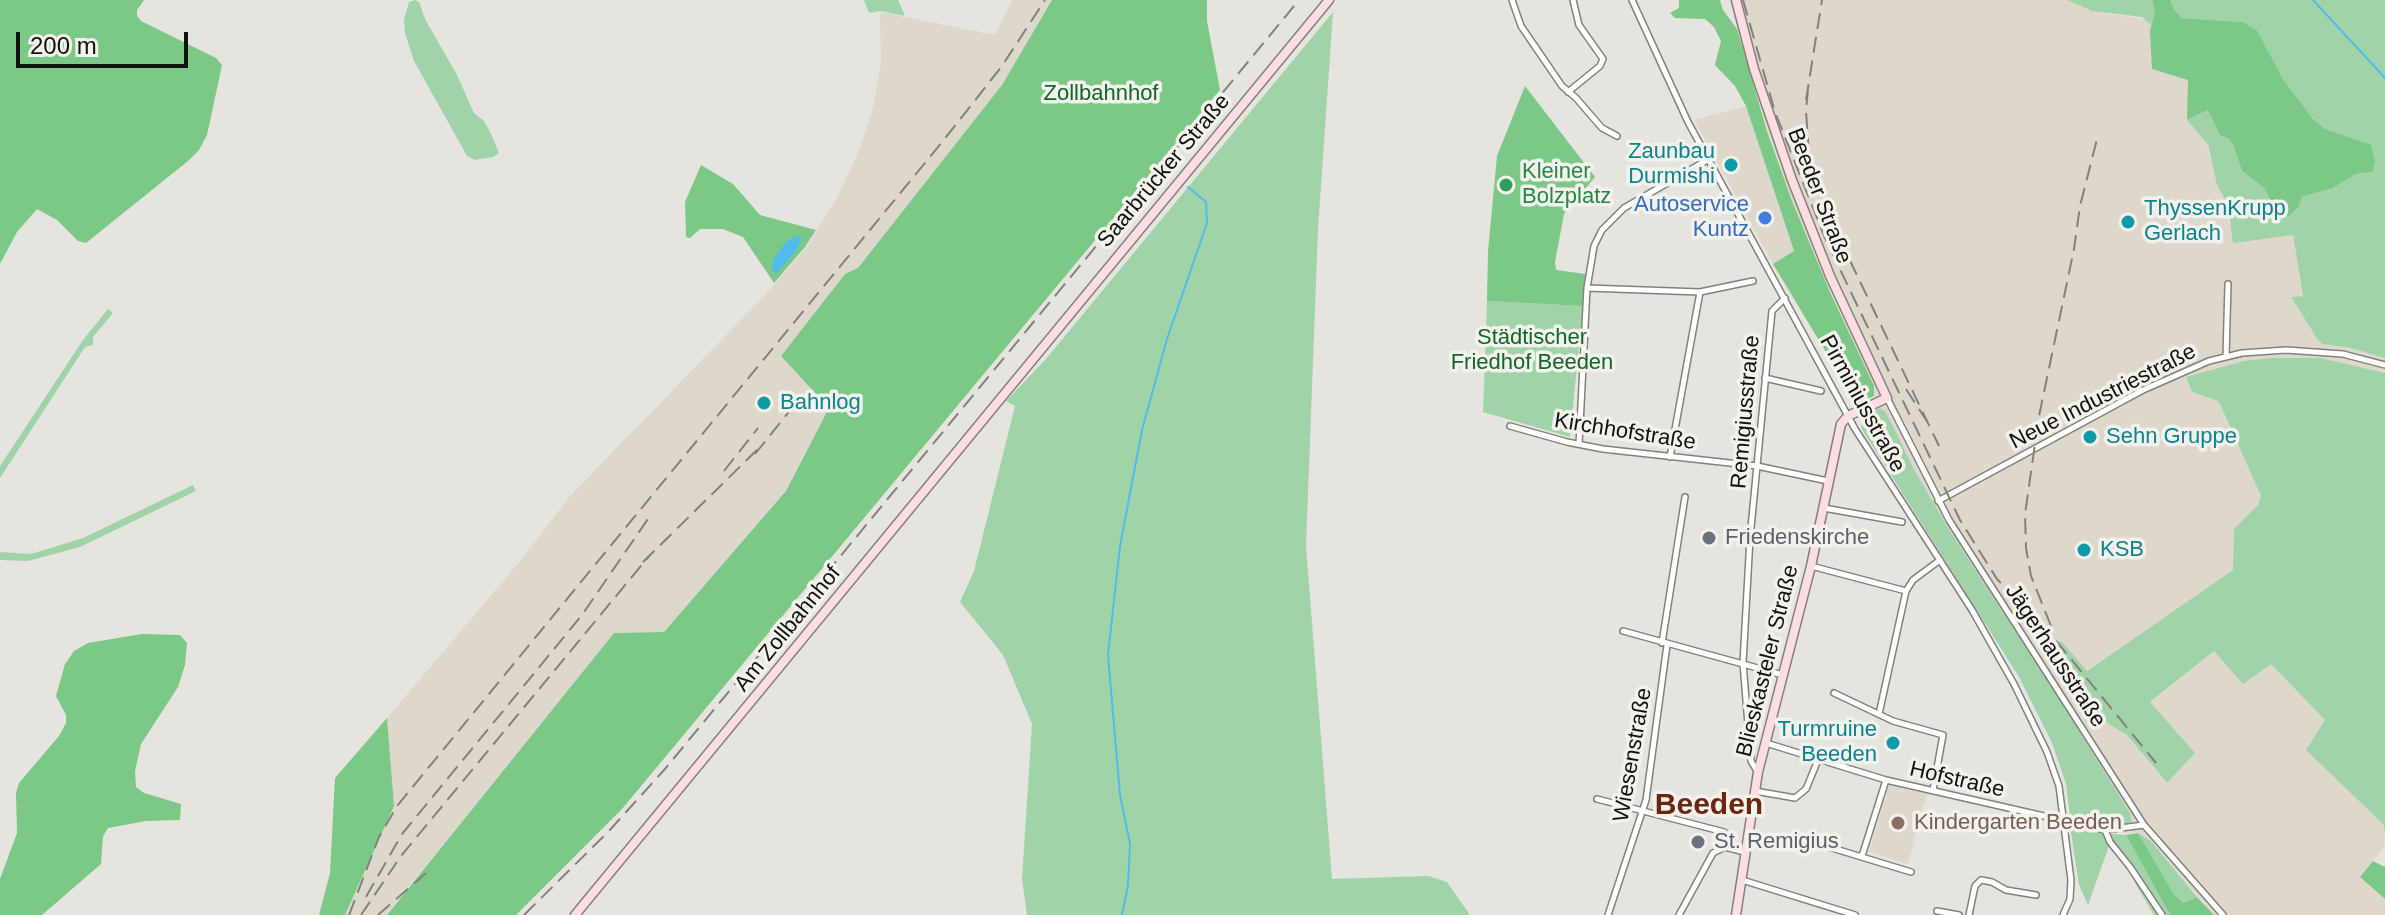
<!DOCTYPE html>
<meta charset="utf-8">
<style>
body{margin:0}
#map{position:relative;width:2385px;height:915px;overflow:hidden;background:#e6e4de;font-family:Arial,sans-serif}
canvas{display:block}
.scale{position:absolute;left:16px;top:32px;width:172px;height:36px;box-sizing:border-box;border:4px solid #121210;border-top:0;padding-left:10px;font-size:24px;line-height:28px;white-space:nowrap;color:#121210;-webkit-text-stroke:6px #f3f1eb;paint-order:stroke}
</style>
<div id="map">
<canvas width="2385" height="915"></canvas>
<div class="scale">200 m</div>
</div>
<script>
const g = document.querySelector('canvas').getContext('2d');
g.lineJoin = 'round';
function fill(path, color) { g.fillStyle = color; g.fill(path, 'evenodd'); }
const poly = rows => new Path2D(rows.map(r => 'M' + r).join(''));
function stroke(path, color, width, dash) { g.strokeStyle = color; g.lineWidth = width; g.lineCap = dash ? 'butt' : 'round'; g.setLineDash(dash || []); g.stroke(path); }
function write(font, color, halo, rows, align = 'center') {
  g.font = font + ' Arial,sans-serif'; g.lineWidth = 7; g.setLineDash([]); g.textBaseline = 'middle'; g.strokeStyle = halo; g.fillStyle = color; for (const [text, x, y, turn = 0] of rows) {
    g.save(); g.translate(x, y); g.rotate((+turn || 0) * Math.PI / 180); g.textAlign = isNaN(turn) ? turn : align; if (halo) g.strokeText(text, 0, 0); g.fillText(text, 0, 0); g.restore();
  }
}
fill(poly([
 [1012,0,1052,0,1002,85,858,268,845,274,781,356,829,408,786,491,664,632,614,633,386,915,345,915,394,806,387,718,517,565,571,495,764,296,806,248,838,196,857,155,872,113,881,64,880,12,995,35],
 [1730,0,2067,0,2092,11,2148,20,2151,25,2152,68,2189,80,2187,120,2207,145,2217,185,2228,204,2229,224,2293,235,2303,296,2291,297,2318,340,2322,344,2350,348,2385,358,2385,373,2321,358,2271,358,2244,361,2186,377,2192,392,2217,400,2220,404,2261,496,2258,505,2234,529,2234,570,2086,671,2061,641,2055,646,2037,626,2029,629,2106,722,2127,735,2166,783,2195,753,2150,703,2214,651,2271,663,2325,720,2307,750,2384,825,2385,846,2360,877,2385,899,2385,915,2214,915,2151,841,2138,833,2094,832,2094,823,2122,828,2130,813,2055,692,1950,531,1916,473,1886,412,1880,408,1874,396,1875,392,1792,201,1748,71],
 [1746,106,1794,252,1773,264,1694,120],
 [1889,785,1927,794,1908,864,1869,852]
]), '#ddd8cb');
fill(poly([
 [415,0,419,2,425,19,457,75,474,113,484,121,492,136,499,153,493,157,475,160,467,156,414,61,405,33,404,20,409,2],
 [864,0,898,0,905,16,880,11,869,13],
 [2067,0,2152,0,2155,10,2151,25,2142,17,2092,11],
 [2170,0,2385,0,2385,358,2350,348,2322,344,2318,340,2291,297,2303,296,2293,235,2233,243,2228,204,2217,185,2208,145,2187,120,2208,110,2220,134,2229,138,2233,145,2242,171,2264,188,2274,210,2299,206,2302,197,2333,188,2356,174,2372,172,2314,120,2283,79,2257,30,2243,22,2182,18,2173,10],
 [1333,12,1318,229,1306,546,1332,879,1428,876,1447,882,1470,915,1027,915,1022,879,1032,724,1003,655,960,602,974,571,1015,406,1006,401,1046,359],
 [1487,301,1583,306,1570,437,1483,412],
 [108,309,113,313,93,337,93,345,85,347,0,478,0,466,83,340],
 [2271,358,2321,358,2385,373,2385,838,2384,825,2306,750,2325,720,2271,664,2243,684,2214,651,2150,702,2195,753,2167,783,2127,735,2106,722,2096,723,2028,629,2037,626,2055,645,2061,641,2087,671,2233,570,2234,529,2258,505,2261,496,2220,404,2216,400,2192,392,2186,377,2244,361],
 [1880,408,1886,412,1916,473,1950,531,2055,692,2130,813,2132,823,2128,826,2104,825,2070,817,2066,784,2052,743,2019,677,1861,428,1863,416],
 [193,485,196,491,80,547,28,561,0,560,0,552,31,554,83,538],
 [2070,826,2101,833,2126,835,2170,915,2154,915,2136,885,2132,874,2109,846,2088,905,2079,885],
 [2138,833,2151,841,2197,897,2183,903,2173,895]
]), '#a1d3a8');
fill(poly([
 [0,0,144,0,137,10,137,16,141,21,216,58,222,65,207,135,199,150,188,161,86,243,78,241,57,220,37,209,17,232,0,264],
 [1052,0,1207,0,1207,21,1220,90,622,809,516,915,387,915,614,633,664,632,786,491,829,408,781,356,845,274,858,268,1002,85],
 [1679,0,1720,0,1723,10,1737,29,1767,131,1792,201,1830,292,1874,386,1874,396,1857,404,1850,401,1835,367,1773,264,1794,251,1746,106,1735,86,1715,65,1721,41,1714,27,1705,19,1675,18,1670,13,1679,8],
 [2152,0,2170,0,2174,10,2182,18,2243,22,2257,30,2283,79,2314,120,2325,129,2371,145,2375,162,2372,172,2356,174,2333,188,2302,197,2299,206,2289,216,2278,216,2264,188,2242,171,2233,145,2228,138,2220,135,2208,110,2187,120,2188,80,2152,69,2150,31,2155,10],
 [1525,86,1595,177,1564,214,1555,262,1556,270,1585,274,1583,306,1487,301,1488,251,1497,156],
 [701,165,733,184,760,215,816,230,805,247,774,283,743,237,723,229,700,229,690,238,686,237,685,202],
 [142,634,180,635,187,643,185,665,178,687,141,744,135,771,136,787,144,793,181,804,180,820,146,821,108,828,103,836,101,864,42,915,0,915,0,879,17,833,16,793,19,783,59,736,66,723,66,715,56,696,65,664,74,651,88,643],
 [387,718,394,806,345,915,319,915,330,873,335,778],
 [2138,833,2174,895,2183,903,2197,897,2214,915,2170,915,2126,835],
 [2373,861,2385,867,2385,899,2360,877]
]), '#7bc887');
fill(poly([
 [796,236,802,238,796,251,776,274,772,268,773,260,785,243]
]), '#51bcec');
stroke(poly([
 [2313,0,2385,78],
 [1122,915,1128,885,1130,844,1120,795,1108,655,1120,546,1142,430,1167,339,1207,223,1206,202,1188,187]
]), '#51bcec', 2);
const street = poly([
 [1512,0,1521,26,1562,86,1576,98,1602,128,1617,136],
 [1632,0,1688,122,1855,429,1972,610,2014,684,2047,752,2059,786,2071,880,2070,899,2063,915],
 [1568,92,1600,66,1603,59,1579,25,1573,0],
 [1587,288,1700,292,1753,281],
 [2226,357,2228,284],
 [1765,378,1821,391],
 [1887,398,1949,520,2144,825,2223,915],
 [1510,426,1567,442,1603,449,1757,466,1828,481],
 [1579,444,1587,288,1594,246,1602,230,1624,208,1709,159],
 [1670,457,1700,292],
 [1938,501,2143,390,2209,361,2242,353,2286,350,2343,354,2385,365],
 [1824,508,1902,522],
 [1811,566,1906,591],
 [1623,631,1783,675],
 [1662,643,1685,497],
 [1834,693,1893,721,1943,735,1933,790],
 [1879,714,1906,591,1913,580,1940,560],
 [1766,743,1886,780,2105,830,2144,825],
 [1757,771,1751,761,1743,663,1750,538,1772,311,1785,298],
 [1755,791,1795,798,1806,789,1818,760],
 [1597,799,1724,832,1727,836,1725,847],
 [2105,830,2110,842,2130,867,2162,915],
 [1819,844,1911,872],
 [1862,856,1886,780],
 [1742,880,1855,915],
 [1937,911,1959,915],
 [1608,915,1646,800,1667,645],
 [1679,915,1713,853,1725,847,1745,852],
 [1969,915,1975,886,1981,880,1992,882,2006,890,2036,895]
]);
const secondary = poly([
 [1736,0,1754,69,1792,180,1830,276,1887,398,1848,416,1841,424,1811,566,1758,772,1736,915],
 [575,915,1329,0]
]);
stroke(street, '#83817c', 8);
stroke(secondary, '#83817c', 11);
stroke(street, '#fff', 5);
stroke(secondary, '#fcdde2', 8);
stroke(poly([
 [1743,0,1775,112,1825,238,1960,520,1997,579,2053,637,2156,763],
 [1808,89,1806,111,1809,156,1817,192],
 [1806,100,1822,0],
 [1829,217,1939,446],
 [1906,389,1930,426],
 [755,454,795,404],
 [724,471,758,428],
 [643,562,762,445],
 [2051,626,2031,576,2026,548,2025,514,2039,416,2074,249,2080,206,2098,135],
 [366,897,402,834,582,615,650,516],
 [349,915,379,837,397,806,943,141,1002,66,1045,0],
 [361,915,401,856,650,555],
 [378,915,426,873],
 [524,915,608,832,665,769,1299,0]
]), '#82817d', 2, [16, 8]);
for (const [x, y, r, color] of [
 [1731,165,8,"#0f9aa8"],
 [1506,185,8,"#2e9e5b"],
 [1765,218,8,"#3f7fe0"],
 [2128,222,8,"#0f9aa8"],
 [764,403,8,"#0f9aa8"],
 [2090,437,8,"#0f9aa8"],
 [1709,538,8,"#6b7280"],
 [2084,550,8,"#0f9aa8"],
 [1893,743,8,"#0f9aa8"],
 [1898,823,8,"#8d6e63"],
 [1698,842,8,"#6b7280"]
]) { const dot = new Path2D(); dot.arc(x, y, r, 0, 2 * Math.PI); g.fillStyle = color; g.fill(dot); stroke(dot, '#f3f1eb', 3); }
write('22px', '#12662c', '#f3f1eb', [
 ["Zollbahnhof",1101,94],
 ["Städtischer",1532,338],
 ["Friedhof Beeden",1532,363]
]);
write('22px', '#0d838f', '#f3f1eb', [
 ["Zaunbau",1715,152,"right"],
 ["Durmishi",1715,177,"right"],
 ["ThyssenKrupp",2144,209],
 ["Gerlach",2144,234],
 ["Bahnlog",780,403],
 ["Sehn Gruppe",2106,437],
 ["KSB",2100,550],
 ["Turmruine",1877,730,"right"],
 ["Beeden",1877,755,"right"]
], 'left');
write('22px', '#121210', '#f3f1eb', [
 ["Saarbrücker Straße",1164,171,-50],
 ["Beeder Straße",1819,196,69],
 ["Neue Industriestraße",2103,397,-27],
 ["Pirminiusstraße",1862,404,61],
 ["Remigiusstraße",1746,412,-85],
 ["Kirchhofstraße",1625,432,9],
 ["Am Zollbahnhof",788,629,-51],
 ["Jägerhausstraße",2055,656,57],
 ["Blieskasteler Straße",1768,661,-76],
 ["Wiesenstraße",1633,755,-80],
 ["Hofstraße",1957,780,13]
]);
write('22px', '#27864d', '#f3f1eb', [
 ["Kleiner",1522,172],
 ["Bolzplatz",1522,197]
], 'left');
write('22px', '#366cbe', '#f3f1eb', [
 ["Autoservice",1749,205],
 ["Kuntz",1749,230]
], 'right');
write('22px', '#5b616d', '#f3f1eb', [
 ["Friedenskirche",1725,538],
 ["St. Remigius",1714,842]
], 'left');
write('22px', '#785e54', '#f3f1eb', [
 ["Kindergarten Beeden",1914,823]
], 'left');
write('bold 30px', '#68270e', '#f3f1eb', [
 ["Beeden",1709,806]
]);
</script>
